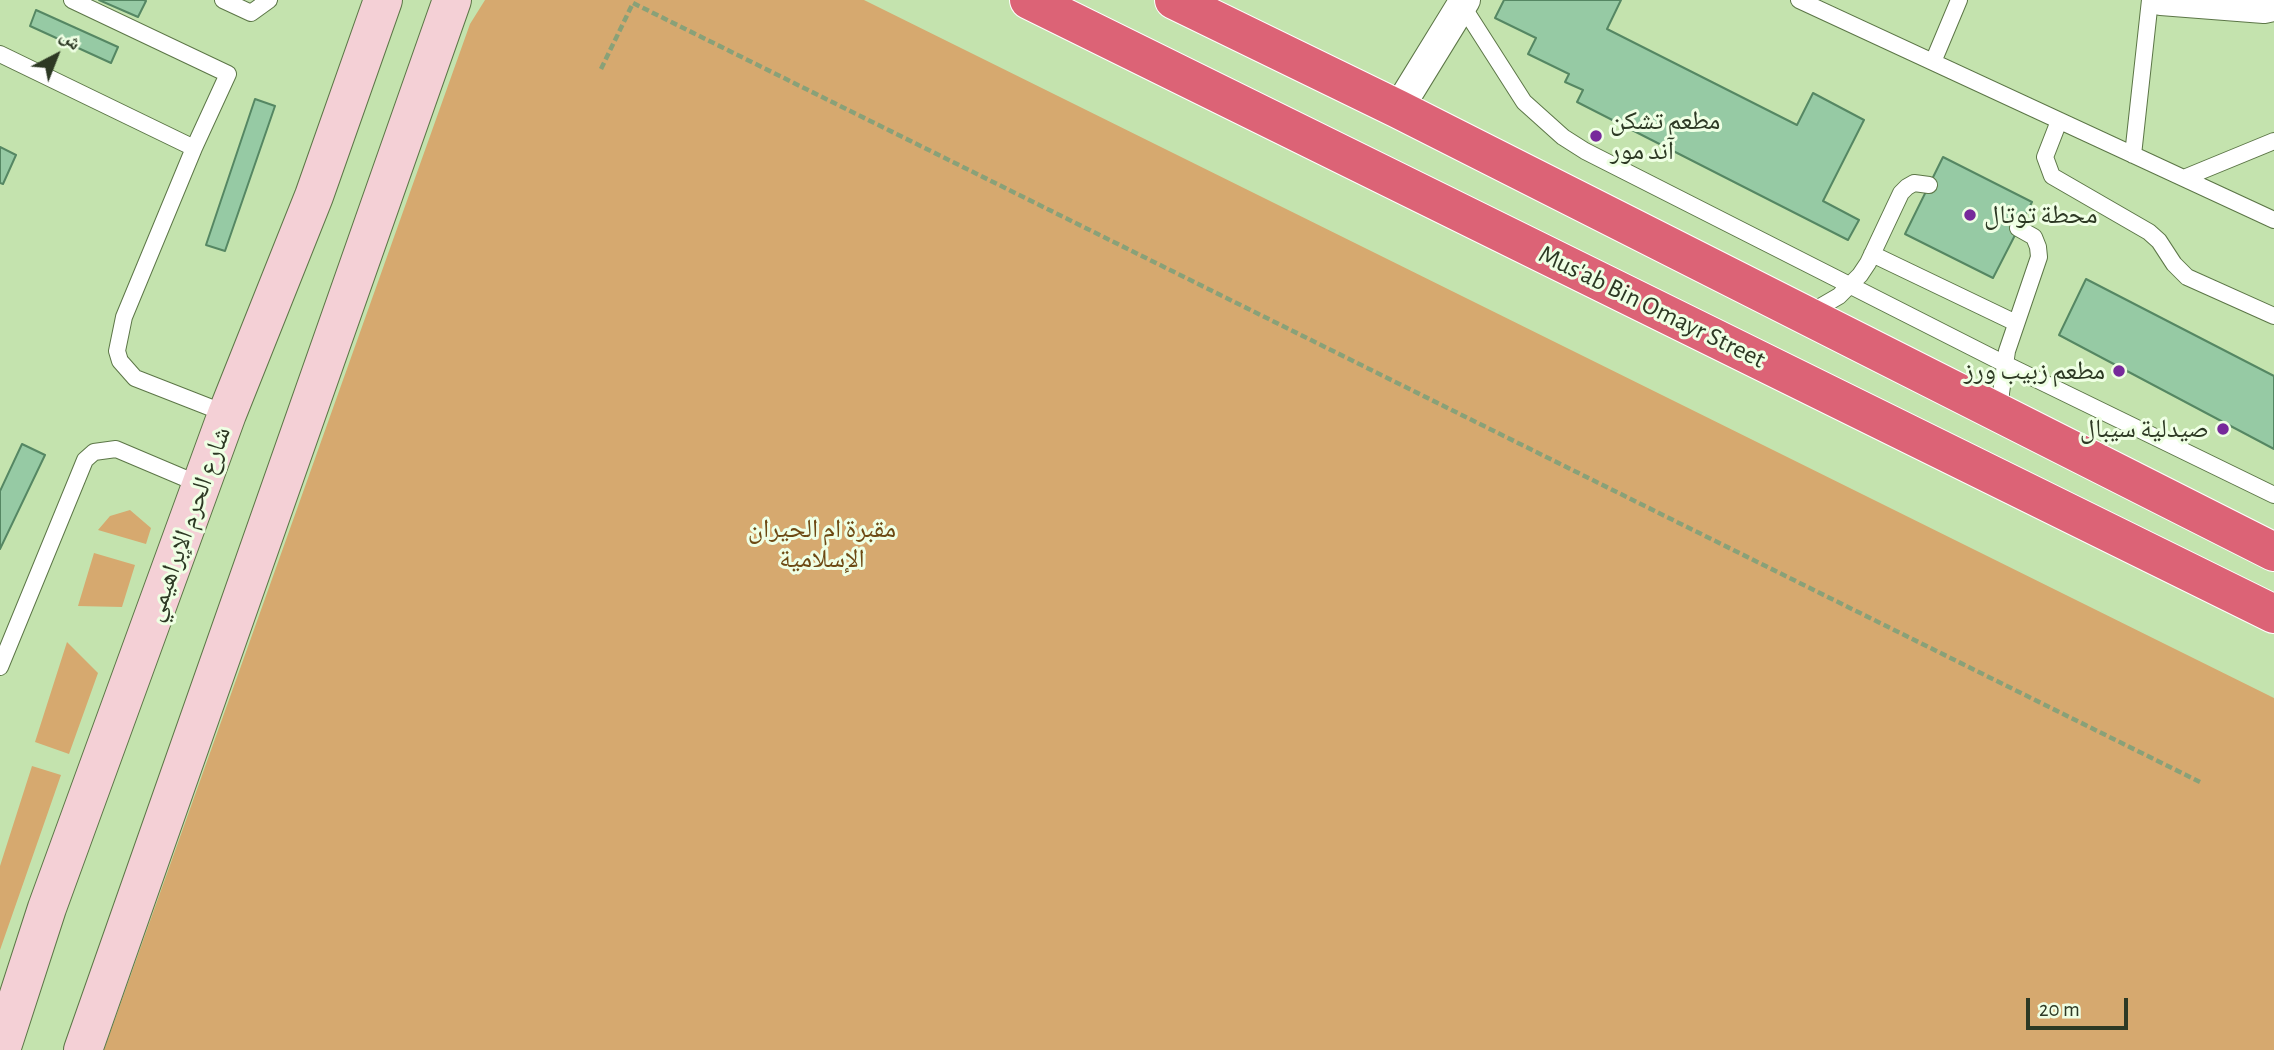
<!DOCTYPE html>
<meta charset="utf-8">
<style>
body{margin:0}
#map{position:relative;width:2274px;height:1050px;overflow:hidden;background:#c4e3ae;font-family:"Alegreya Sans","Noto Naskh Arabic",sans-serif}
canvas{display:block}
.north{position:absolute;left:21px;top:21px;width:70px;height:70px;-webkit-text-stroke:5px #efffe4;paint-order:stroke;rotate:42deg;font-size:19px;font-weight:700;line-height:28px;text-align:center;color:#2d3924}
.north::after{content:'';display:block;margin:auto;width:24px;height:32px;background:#2d3924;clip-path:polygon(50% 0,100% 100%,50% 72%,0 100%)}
.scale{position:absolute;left:2026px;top:998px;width:102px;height:32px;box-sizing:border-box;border:4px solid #2d3924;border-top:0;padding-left:9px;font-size:21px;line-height:24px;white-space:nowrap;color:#2d3924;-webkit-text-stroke:5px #efffe4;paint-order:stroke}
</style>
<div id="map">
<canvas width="2274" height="1050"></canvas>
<div class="north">ش</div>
<div class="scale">20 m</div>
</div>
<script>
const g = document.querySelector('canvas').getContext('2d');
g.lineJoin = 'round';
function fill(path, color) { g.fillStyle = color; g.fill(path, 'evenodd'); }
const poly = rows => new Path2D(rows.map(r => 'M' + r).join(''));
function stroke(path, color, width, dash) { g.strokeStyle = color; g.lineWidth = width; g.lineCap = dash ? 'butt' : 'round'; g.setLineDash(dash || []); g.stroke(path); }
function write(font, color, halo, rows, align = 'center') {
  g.font = font + ' "Alegreya Sans","Noto Naskh Arabic",sans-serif'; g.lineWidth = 6; g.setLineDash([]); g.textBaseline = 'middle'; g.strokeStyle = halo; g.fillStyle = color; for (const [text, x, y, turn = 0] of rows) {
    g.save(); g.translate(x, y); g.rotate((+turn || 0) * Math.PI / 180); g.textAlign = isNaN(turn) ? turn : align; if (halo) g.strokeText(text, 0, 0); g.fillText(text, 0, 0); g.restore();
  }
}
fill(poly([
 [485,0,864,0,2274,698,2274,1050,104,1050,470,24],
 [130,510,151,528,146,544,98,530,110,516],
 [94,553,135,565,122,607,78,606],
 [67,642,98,673,69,754,35,742],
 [32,766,61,775,0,950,0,866]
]), '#d6a96f');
const building = poly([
 [99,0,144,0,146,1,138,17,99,0],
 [1504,0,1621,0,1607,29,1797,125,1813,93,1864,120,1823,201,1859,220,1848,240,1577,102,1583,90,1565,82,1569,74,1528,54,1536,38,1495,18,1504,0],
 [36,10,118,47,111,63,30,26,36,10],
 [255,99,275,106,225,251,206,245,255,99],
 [0,147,16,155,3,184,0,183,0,147],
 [1943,157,2032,202,1993,278,1905,234,1943,157],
 [2086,279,2274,376,2274,449,2059,335,2086,279],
 [22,444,45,455,0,549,0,491,22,444]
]);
fill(building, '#96caa4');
stroke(building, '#558763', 2);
const lane = poly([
 [72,0,228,74,194,148],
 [223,0,251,13,269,0],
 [1799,0,2274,220],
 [1462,5,1524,102,1563,137,1585,151,2005,364,2274,495],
 [0,54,194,148,124,317,117,351,120,361,135,378,227,414],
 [1933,62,1959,0],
 [2059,121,2045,157,2052,176,2149,232,2159,241,2174,264,2187,277,2274,316],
 [2133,155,2150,0],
 [2184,178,2274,141],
 [1872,254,2016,323],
 [1808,314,1839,296,1860,275,1868,263,1901,193,1907,187,1914,183,1929,185],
 [2001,411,2001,393,2007,351,2039,257,2038,247,2034,237,2018,228],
 [0,667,85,460,94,452,116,449,201,485]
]);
const street = poly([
 [2161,0,2264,8,2274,6],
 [1398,109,1465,0]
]);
const secondary = poly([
 [1,1050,47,908,227,414,314,196,383,0],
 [83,1050,452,0]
]);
const highway = poly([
 [1029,0,2274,614],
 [1174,0,1398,109,2274,552]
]);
stroke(lane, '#5c7647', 18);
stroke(street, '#5c7647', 32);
stroke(secondary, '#5c7647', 40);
stroke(highway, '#fff', 40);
stroke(poly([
 [601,69,633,3,2200,782]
]), '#89a178', 4.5, [7, 3.5]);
stroke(lane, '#fff', 16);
stroke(street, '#fff', 30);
stroke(secondary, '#f4d0d6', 38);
stroke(highway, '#dc6376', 38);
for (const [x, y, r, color] of [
 [1596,136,7,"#77299b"],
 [1970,215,7,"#77299b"],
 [2119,371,7,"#77299b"],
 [2223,429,7,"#77299b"]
]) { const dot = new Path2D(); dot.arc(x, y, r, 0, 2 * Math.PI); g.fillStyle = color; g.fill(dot); stroke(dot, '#efffe4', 2.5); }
write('26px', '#2d3924', '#efffe4', [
 ["مطعم تشكن",1610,121],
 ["آند مور",1610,151],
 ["محطة توتال",1984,215],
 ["مطعم زبيب ورز",2105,371,"right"],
 ["صيدلية سيبال",2209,429,"right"]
], 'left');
write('26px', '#2d3924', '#efffe4', [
 ["Mus'ab Bin Omayr Street",1652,307,26],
 ["شارع الحرم الإبراهيمي",188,524,-70]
]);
write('26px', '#6d4913', '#efffe4', [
 ["مقبرة ام الحيران",822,529],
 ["الإسلامية",822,559]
]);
</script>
